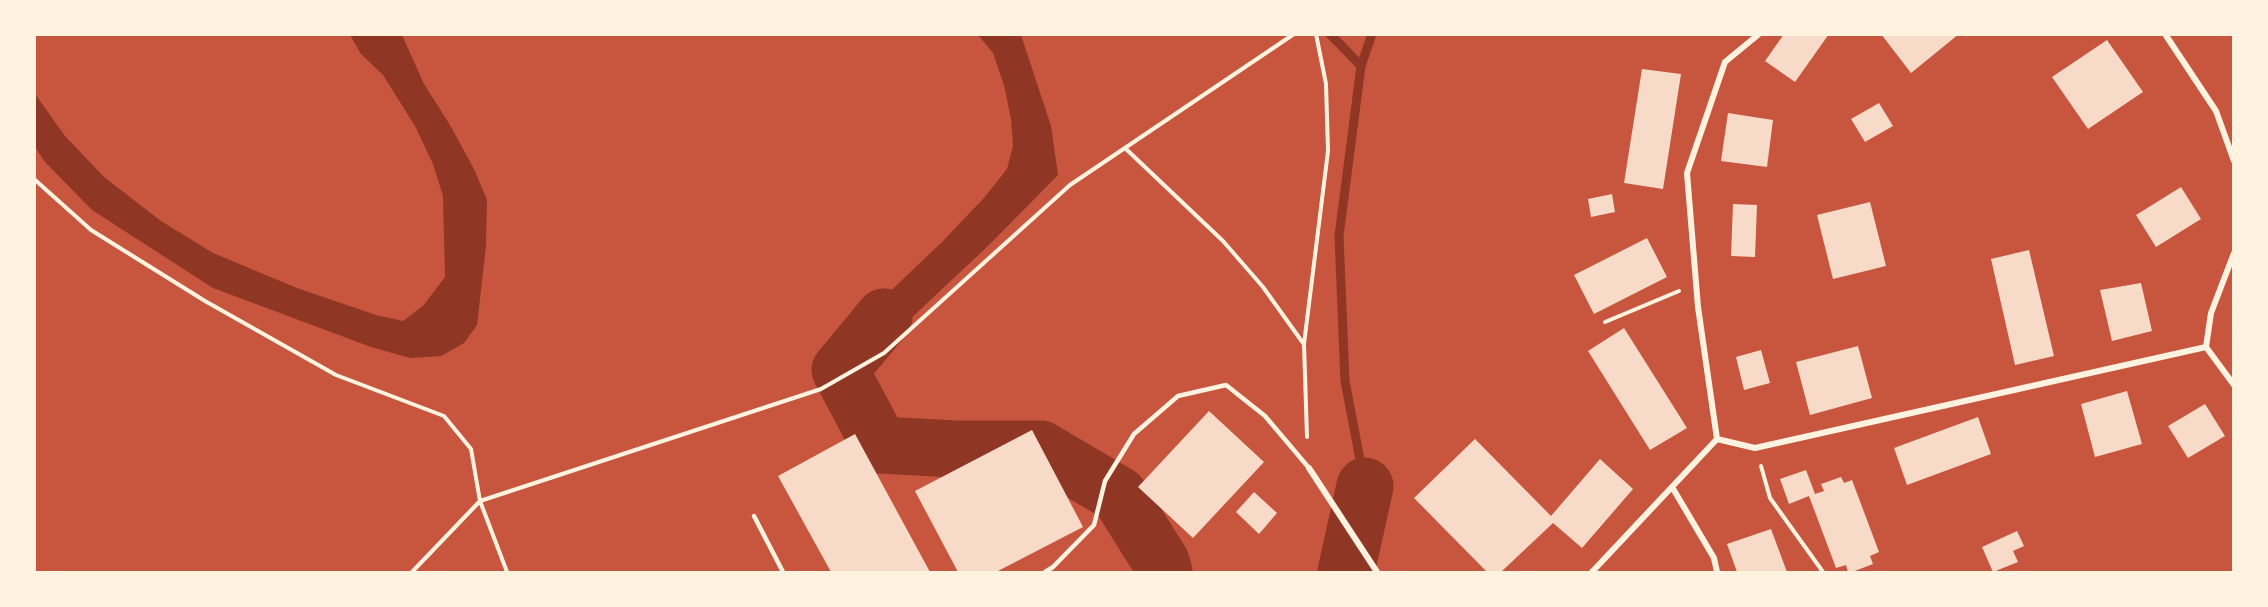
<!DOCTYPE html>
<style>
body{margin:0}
#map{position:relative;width:2268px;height:607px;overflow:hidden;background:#c8553d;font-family:Raleway,sans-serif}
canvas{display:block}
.frame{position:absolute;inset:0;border:36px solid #fff3e0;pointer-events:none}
</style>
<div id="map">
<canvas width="2268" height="607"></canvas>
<div class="frame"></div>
</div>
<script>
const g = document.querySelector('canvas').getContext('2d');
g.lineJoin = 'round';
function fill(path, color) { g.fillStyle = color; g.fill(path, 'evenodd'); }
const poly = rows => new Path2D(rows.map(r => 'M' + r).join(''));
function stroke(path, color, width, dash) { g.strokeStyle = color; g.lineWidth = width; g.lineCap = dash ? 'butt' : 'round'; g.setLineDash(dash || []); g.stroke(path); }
fill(poly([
 [350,35,402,35,424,84,450,125,475,171,487,200,486,246,477,325,464,343,441,356,410,358,371,347,213,288,92,210,45,162,35,147,35,94,65,136,104,177,161,221,213,253,297,288,376,315,403,321,423,306,445,277,443,196,433,164,415,126,383,75,361,54],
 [978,35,1021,35,1051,126,1058,175,990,244,873,354,831,379,826,363,837,339,880,301,942,242,983,199,1007,169,1013,146,1011,119,1004,85,993,53]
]), '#8f3625');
stroke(poly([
 [1330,34,1361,66],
 [1365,486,1345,381,1339,236,1361,66,1372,34]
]), '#8f3625', 9);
stroke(poly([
 [875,436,840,370,884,317],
 [880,445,955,449,1041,449,1119,495,1161,562,1164,572],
 [1346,572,1365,486]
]), '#8f3625', 57);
fill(poly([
 [1784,34,1829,34,1795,82,1765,61],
 [1881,34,1959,34,1911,73],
 [2107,40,2143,92,2088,129,2052,77],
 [1642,69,1681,74,1663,189,1624,183],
 [1879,103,1893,126,1865,142,1851,119],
 [1728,113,1773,120,1767,167,1721,161],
 [2181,187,2201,219,2156,247,2136,215],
 [1612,194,1615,212,1591,217,1588,199],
 [1870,202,1886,266,1833,279,1817,215],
 [1733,204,1757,205,1755,257,1731,256],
 [1647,238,1667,277,1594,314,1574,275],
 [2029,250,2054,356,2015,365,1991,259],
 [2141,283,2152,331,2112,341,2100,290],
 [1624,328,1687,428,1650,450,1588,351],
 [1858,346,1872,398,1810,415,1796,362],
 [1761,350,1770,383,1744,390,1736,357],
 [2127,391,2142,444,2095,457,2081,404],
 [2205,404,2225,436,2188,458,2168,426],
 [1209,411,1264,462,1193,538,1138,487],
 [1978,417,1991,454,1907,485,1894,448],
 [1032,430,1083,527,996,572,958,572,915,491],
 [855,434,930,572,831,572,778,476],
 [1475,439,1551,516,1600,459,1633,489,1582,548,1553,523,1501,572,1487,572,1414,498],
 [1806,470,1815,494,1824,491,1821,484,1841,477,1844,483,1852,480,1879,552,1870,556,1873,564,1852,572,1848,572,1846,565,1836,568,1809,496,1789,504,1780,479],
 [1254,492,1277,513,1259,534,1236,512],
 [1771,529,1787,572,1737,572,1727,544],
 [2017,531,2024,546,2013,551,2018,562,1993,572,1982,547]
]), '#f7dbc8');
stroke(poly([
 [1126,149,1223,241,1263,287,1303,343],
 [34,179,91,230,205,301,336,375,444,416,471,449,480,501,821,389,884,353,1070,185,1294,34],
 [1605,322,1679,291],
 [1307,437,1304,344,1328,151,1326,84,1316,34],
 [1761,466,1770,498,1823,572],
 [412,572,480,501,507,572]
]), '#fff3e0', 4);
stroke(poly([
 [754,516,783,572],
 [1045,572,1053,567,1094,525,1105,481,1134,434,1178,396,1226,385,1265,416,1309,468]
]), '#fff3e0', 4.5);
stroke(poly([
 [2165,34,2216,111,2234,161],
 [2206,347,2211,313,2234,253],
 [1717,439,1755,448,2206,347,2234,385],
 [1309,468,1377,572],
 [1672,487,1714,558,1717,572],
 [1592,572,1717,439,1698,307,1687,173,1725,62,1759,34]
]), '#fff3e0', 6);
</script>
